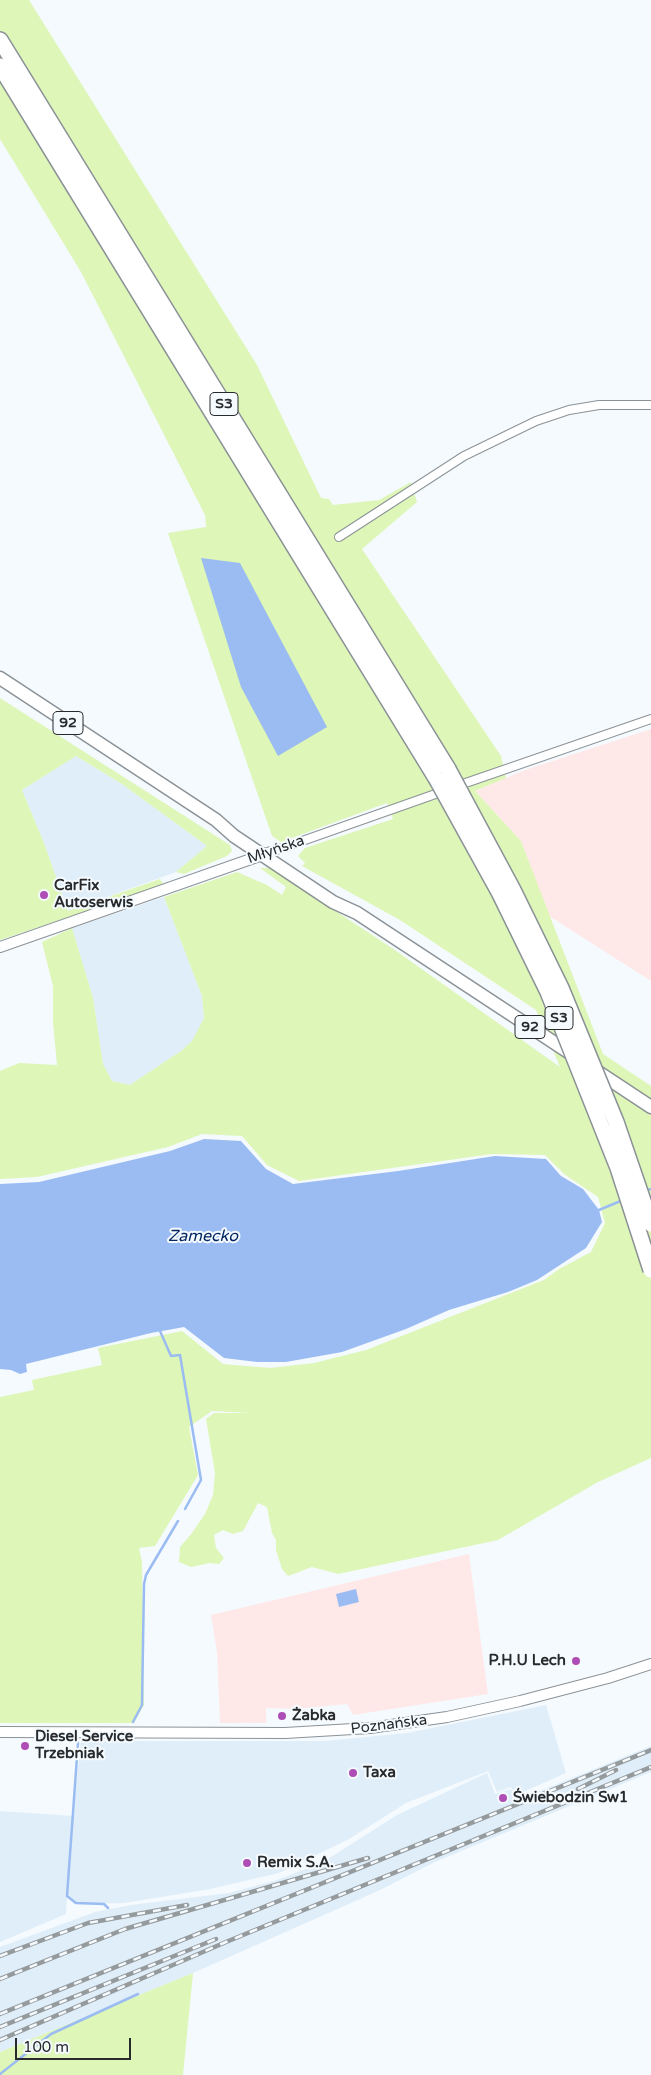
<!DOCTYPE html>
<meta charset="utf-8">
<style>
body{margin:0}
#map{position:relative;width:651px;height:2075px;overflow:hidden;background:#f4fafe;font-family:"Varela Round",sans-serif}
canvas{display:block}
.scale{position:absolute;left:15px;top:2038px;width:116px;height:22px;box-sizing:border-box;border:2px solid #282a2c;border-top:0;padding-left:6px;font-size:15px;line-height:18px;white-space:nowrap;color:#282a2c;-webkit-text-stroke:4px #f4fafe;paint-order:stroke}
</style>
<div id="map">
<canvas width="651" height="2075"></canvas>
<div class="scale">100 m</div>
</div>
<script>
const g = document.querySelector('canvas').getContext('2d');
g.lineJoin = 'round';
function fill(path, color) { g.fillStyle = color; g.fill(path, 'evenodd'); }
const poly = rows => new Path2D(rows.map(r => 'M' + r).join(''));
function stroke(path, color, width, dash) { g.strokeStyle = color; g.lineWidth = width; g.lineCap = dash ? 'butt' : 'round'; g.setLineDash(dash || []); g.stroke(path); }
function write(font, color, halo, rows, align = 'center') {
  g.font = font + ' "Varela Round",sans-serif'; g.lineWidth = 4; g.setLineDash([]); g.textBaseline = 'middle'; g.strokeStyle = halo; g.fillStyle = color; for (const [text, x, y, turn = 0] of rows) {
    g.save(); g.translate(x, y); g.rotate((+turn || 0) * Math.PI / 180); g.textAlign = isNaN(turn) ? turn : align; if (halo) g.strokeText(text, 0, 0); g.fillText(text, 0, 0); g.restore();
  }
}
fill(poly([
 [76,756,122,784,207,846,176,872,68,911,44,843,22,790],
 [164,897,202,996,204,1018,193,1041,181,1051,130,1085,112,1081,103,1064,93,998,72,928],
 [546,1705,566,1773,516,1795,511,1787,497,1792,488,1771,406,1803,349,1839,279,1873,210,1889,124,1903,74,1904,67,1897,66,1914,0,1942,0,1811,73,1816,81,1741,325,1741,407,1733],
 [651,1746,651,1772,435,1862,378,1891,193,1973,0,2052,0,1947,95,1912,131,1905,229,1893,277,1880,323,1862,397,1815,487,1773,495,1794,511,1789,518,1800]
]), '#e0eef9');
fill(poly([
 [651,729,651,981,549,916,521,841,475,791,525,770],
 [469,1554,488,1694,353,1715,347,1704,296,1709,266,1708,266,1723,220,1723,217,1652,211,1615]
]), '#ffe9e8');
fill(poly([
 [0,0,29,0,257,365,321,498,329,499,333,505,379,500,411,482,417,502,362,549,501,756,506,778,475,791,521,841,603,1054,651,1086,651,1458,598,1482,498,1540,338,1574,312,1567,288,1576,282,1569,276,1550,276,1540,272,1533,267,1507,258,1503,243,1531,233,1534,223,1530,214,1535,216,1548,224,1558,219,1564,210,1563,191,1567,179,1562,180,1547,192,1533,205,1514,213,1495,215,1473,206,1419,214,1413,251,1413,212,1411,189,1427,198,1475,155,1546,139,1548,142,1562,144,1705,134,1723,0,1723,0,1397,34,1390,32,1380,102,1365,98,1348,182,1331,223,1364,270,1368,314,1363,366,1350,544,1280,559,1269,591,1252,605,1223,598,1197,564,1174,545,1155,492,1154,299,1181,267,1165,242,1136,202,1134,168,1147,37,1177,0,1179,0,1071,19,1063,57,1065,53,1022,53,986,42,942,72,928,93,998,103,1064,112,1081,130,1085,181,1051,192,1041,204,1018,202,996,164,897,237,872,267,885,282,895,286,887,260,868,270,868,392,948,560,1067,536,1010,400,920,302,866,305,863,298,856,305,848,393,819,387,803,281,842,272,836,168,533,206,527,205,515,81,272,0,139],
 [0,698,230,845,232,851,227,856,184,874,176,872,207,846,122,784,76,756,22,790,44,843,68,911,160,879,164,885,0,940],
 [193,1973,183,2075,0,2075,0,2052]
]), '#def6b7');
fill(poly([
 [201,558,240,563,327,727,278,756,241,687],
 [204,1139,241,1141,266,1169,293,1184,398,1171,495,1156,546,1159,561,1176,583,1189,599,1210,602,1222,586,1248,537,1280,508,1292,449,1310,406,1329,342,1352,286,1362,257,1362,224,1358,184,1327,151,1333,26,1364,27,1372,20,1374,11,1370,0,1369,0,1184,39,1182,170,1151],
 [356,1589,359,1602,339,1607,336,1594]
]), '#9bbcf2');
stroke(poly([
 [645,1191,651,1189],
 [599,1210,623,1200],
 [160,1331,171,1356,180,1355,201,1480,185,1509],
 [133,1722,142,1705,144,1584,146,1575,178,1521],
 [78,1743,67,1896,76,1903,104,1904,108,1908],
 [0,2074,51,2034,138,1994]
]), '#9bbcf2', 2.5);
const minor = poly([
 [339,537,464,456,536,421,569,410,599,405,651,405],
 [454,787,651,719],
 [271,852,444,791]
]);
const tertiary = poly([
 [0,947,271,852],
 [0,1732,285,1733,370,1728,447,1717,520,1701,608,1678,651,1664]
]);
const primary = poly([
 [0,678,216,820,234,836,333,902,357,913,576,1057],
 [592,1068,651,1107]
]);
const motorway = poly([
 [0,40,448,769],
 [0,66,436,778]
]);
stroke(minor, '#8b9297', 10);
stroke(tertiary, '#8b9297', 12);
stroke(primary, '#8b9297', 15);
stroke(motorway, '#8b9297', 18);
stroke(minor, '#fff', 8);
stroke(tertiary, '#fff', 10);
stroke(primary, '#fff', 12);
stroke(motorway, '#fff', 15);
const rail = poly([
 [578,1789,616,1770],
 [0,1956,88,1923,187,1905],
 [0,1979,125,1929,368,1858],
 [0,2014,651,1750],
 [0,2027,216,1939],
 [0,2040,226,1942,651,1767]
]);
stroke(rail, '#959a9d', 4.5);
stroke(rail, '#f4fafe', 2.5, [8]);
const motorwayBridge = poly([
 [448,769,513,890,561,988,616,1122,651,1224],
 [436,778,500,894,548,992,618,1168,651,1270]
]);
stroke(motorwayBridge, '#8b9297', 18, []);
stroke(motorwayBridge, '#fff', 15);
for (const [x, y, r, color] of [
 [44,895,5,"#ae4db5"],
 [576,1661,5,"#ae4db5"],
 [282,1716,5,"#ae4db5"],
 [25,1746,5,"#ae4db5"],
 [353,1773,5,"#ae4db5"],
 [503,1798,5,"#ae4db5"],
 [247,1863,5,"#ae4db5"]
]) { const dot = new Path2D(); dot.arc(x, y, r, 0, 2 * Math.PI); g.fillStyle = color; g.fill(dot); stroke(dot, '#f4fafe', 2); }
for (const [x, y, w] of [
 [224,404,28],
 [68,723,30],
 [559,1018,28],
 [530,1027,30]
]) { const box = new Path2D(); box.roundRect(x - w / 2, y - 11.5, w, 23, 4); g.fillStyle = '#f4fafe'; g.fill(box); stroke(box, '#282a2c', 1); }
write('bold 14px', '#282a2c', null, [
 ["S3",224,404],
 ["92",68,723],
 ["S3",559,1018],
 ["92",530,1027]
]);
write('15px', '#282a2c', '#f4fafe', [
 ["Młyńska",276,850,-19],
 ["Poznańska",389,1725,-7]
]);
write('bold 15px', '#282a2c', '#f4fafe', [
 ["CarFix",54,886],
 ["Autoserwis",54,903],
 ["P.H.U Lech",566,1661,"right"],
 ["Żabka",292,1716],
 ["Diesel Service",35,1737],
 ["Trzebniak",35,1754],
 ["Taxa",363,1773],
 ["Świebodzin Sw1",513,1798],
 ["Remix S.A.",257,1863]
], 'left');
write('italic 16px', '#042660', '#f4fafe', [
 ["Zamecko",203,1237]
]);
</script>
